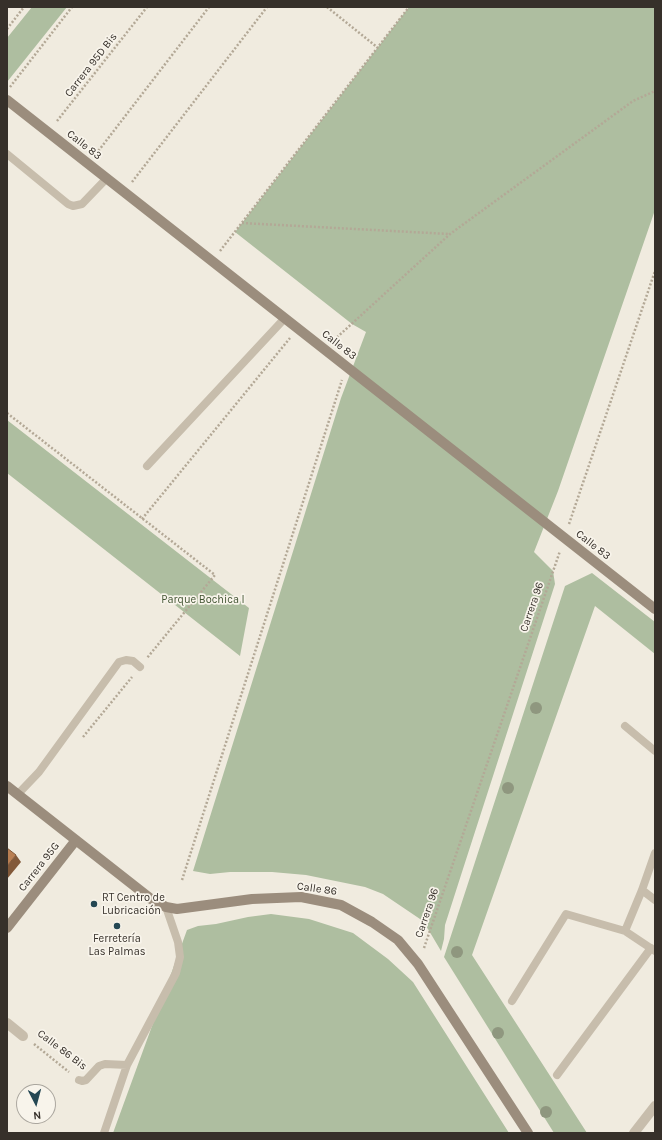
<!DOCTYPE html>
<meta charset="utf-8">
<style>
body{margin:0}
#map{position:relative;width:662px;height:1140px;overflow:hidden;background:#f0ebdf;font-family:Karla,sans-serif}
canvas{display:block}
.frame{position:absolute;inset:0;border:8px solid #36302a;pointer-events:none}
.north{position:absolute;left:16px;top:1084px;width:40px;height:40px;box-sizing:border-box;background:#f8f4eb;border:1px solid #aaa69e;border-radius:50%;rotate:174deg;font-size:11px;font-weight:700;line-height:16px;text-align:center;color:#36302a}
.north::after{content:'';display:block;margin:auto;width:14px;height:18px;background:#244753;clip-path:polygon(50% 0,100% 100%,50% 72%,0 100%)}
</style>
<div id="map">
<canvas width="662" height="1140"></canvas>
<div class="frame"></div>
<div class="north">N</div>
</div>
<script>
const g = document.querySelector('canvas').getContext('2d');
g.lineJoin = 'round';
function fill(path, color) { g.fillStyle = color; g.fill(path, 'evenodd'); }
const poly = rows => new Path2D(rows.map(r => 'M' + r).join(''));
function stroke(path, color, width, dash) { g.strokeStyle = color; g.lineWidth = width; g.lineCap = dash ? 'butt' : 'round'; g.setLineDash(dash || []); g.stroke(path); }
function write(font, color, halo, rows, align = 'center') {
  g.font = font + ' Karla,sans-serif'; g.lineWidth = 3.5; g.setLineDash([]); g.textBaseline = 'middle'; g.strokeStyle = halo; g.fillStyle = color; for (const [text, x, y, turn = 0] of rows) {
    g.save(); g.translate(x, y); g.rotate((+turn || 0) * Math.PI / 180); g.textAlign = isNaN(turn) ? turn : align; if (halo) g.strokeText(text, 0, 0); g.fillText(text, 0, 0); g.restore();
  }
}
fill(poly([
 [32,7,67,7,7,82,7,38],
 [409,7,655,7,655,210,558,491,534,552,553,571,555,584,462,872,445,925,444,939,441,951,428,929,420,919,383,894,365,887,306,875,272,872,230,872,210,874,193,871,341,398,366,332,352,324,235,232],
 [7,420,249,608,240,656,7,473],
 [592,573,655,622,655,654,595,606,472,955,587,1133,554,1133,444,957,565,586],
 [271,914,309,919,353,933,388,959,413,982,509,1133,113,1133,187,930,198,926,216,924,248,917]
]), '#aebea0');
stroke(poly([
 [327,7,378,48],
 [7,29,24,7],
 [10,87,72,7],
 [57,121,147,7],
 [96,154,209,7],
 [132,182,267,7],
 [242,223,449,234],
 [220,251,409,7],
 [334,340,450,234,633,101,655,91],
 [7,413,215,575,147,658],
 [142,519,290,338],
 [569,524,655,271],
 [83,737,132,677],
 [182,880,342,380],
 [424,948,560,551],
 [34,1044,69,1072]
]), '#b3a896', 2.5, [2, 2]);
stroke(poly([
 [7,154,68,204,73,206,82,204,107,178],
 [147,466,285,318],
 [625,726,655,751],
 [18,794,39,772,119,662,126,660,133,661,140,667],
 [642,890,655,900],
 [625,931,642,890,655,853],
 [512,1001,566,914,625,931,655,951],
 [557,1075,651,948],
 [79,1080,82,1081,86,1080,99,1066,105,1064,127,1065],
 [104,1133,127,1065,176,973,180,957,178,942,166,907]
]), '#c7bdac', 8);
stroke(poly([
 [7,1023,23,1036],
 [634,1133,655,1106]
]), '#c7bdac', 10);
stroke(poly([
 [7,100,655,609],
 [7,786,151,899,166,907,177,909,252,899,301,897,341,905,372,922,398,940,418,964,528,1133],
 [7,928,76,840]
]), '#9b8d7d', 10);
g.fillStyle = '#8f977f';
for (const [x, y] of [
 [536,708],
 [508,788],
 [457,952],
 [498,1033],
 [546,1112]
]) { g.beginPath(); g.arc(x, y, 6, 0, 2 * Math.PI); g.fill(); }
fill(poly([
 [16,855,21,862,7,879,7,866]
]), '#82593a');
const building = poly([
 [7,848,16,855,7,866,7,848]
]);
fill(building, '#b97f53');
stroke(building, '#82593a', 1);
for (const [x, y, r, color] of [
 [94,904,4,"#244753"],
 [117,926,4,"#244753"]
]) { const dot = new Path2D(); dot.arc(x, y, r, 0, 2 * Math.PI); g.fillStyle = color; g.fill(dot); stroke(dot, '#f8f4eb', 1.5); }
write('11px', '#36302a', '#f8f4eb', [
 ["Carrera 95D Bis",91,65,-52],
 ["Calle 83",84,145,38],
 ["Calle 83",339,345,38],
 ["Calle 83",593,545,38],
 ["Carrera 96",532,607,-71],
 ["Carrera 95G",39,867,-52],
 ["Calle 86",317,889,8],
 ["Carrera 96",427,913,-71],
 ["Calle 86 Bis",62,1050,37]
]);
write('11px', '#3f5230', '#f8f4eb', [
 ["Parque Bochica I",203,600]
]);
write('11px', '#36302a', '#f8f4eb', [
 ["RT Centro de",102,898],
 ["Lubricación",102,911],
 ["Ferretería",117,939,"center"],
 ["Las Palmas",117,952,"center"]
], 'left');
</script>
